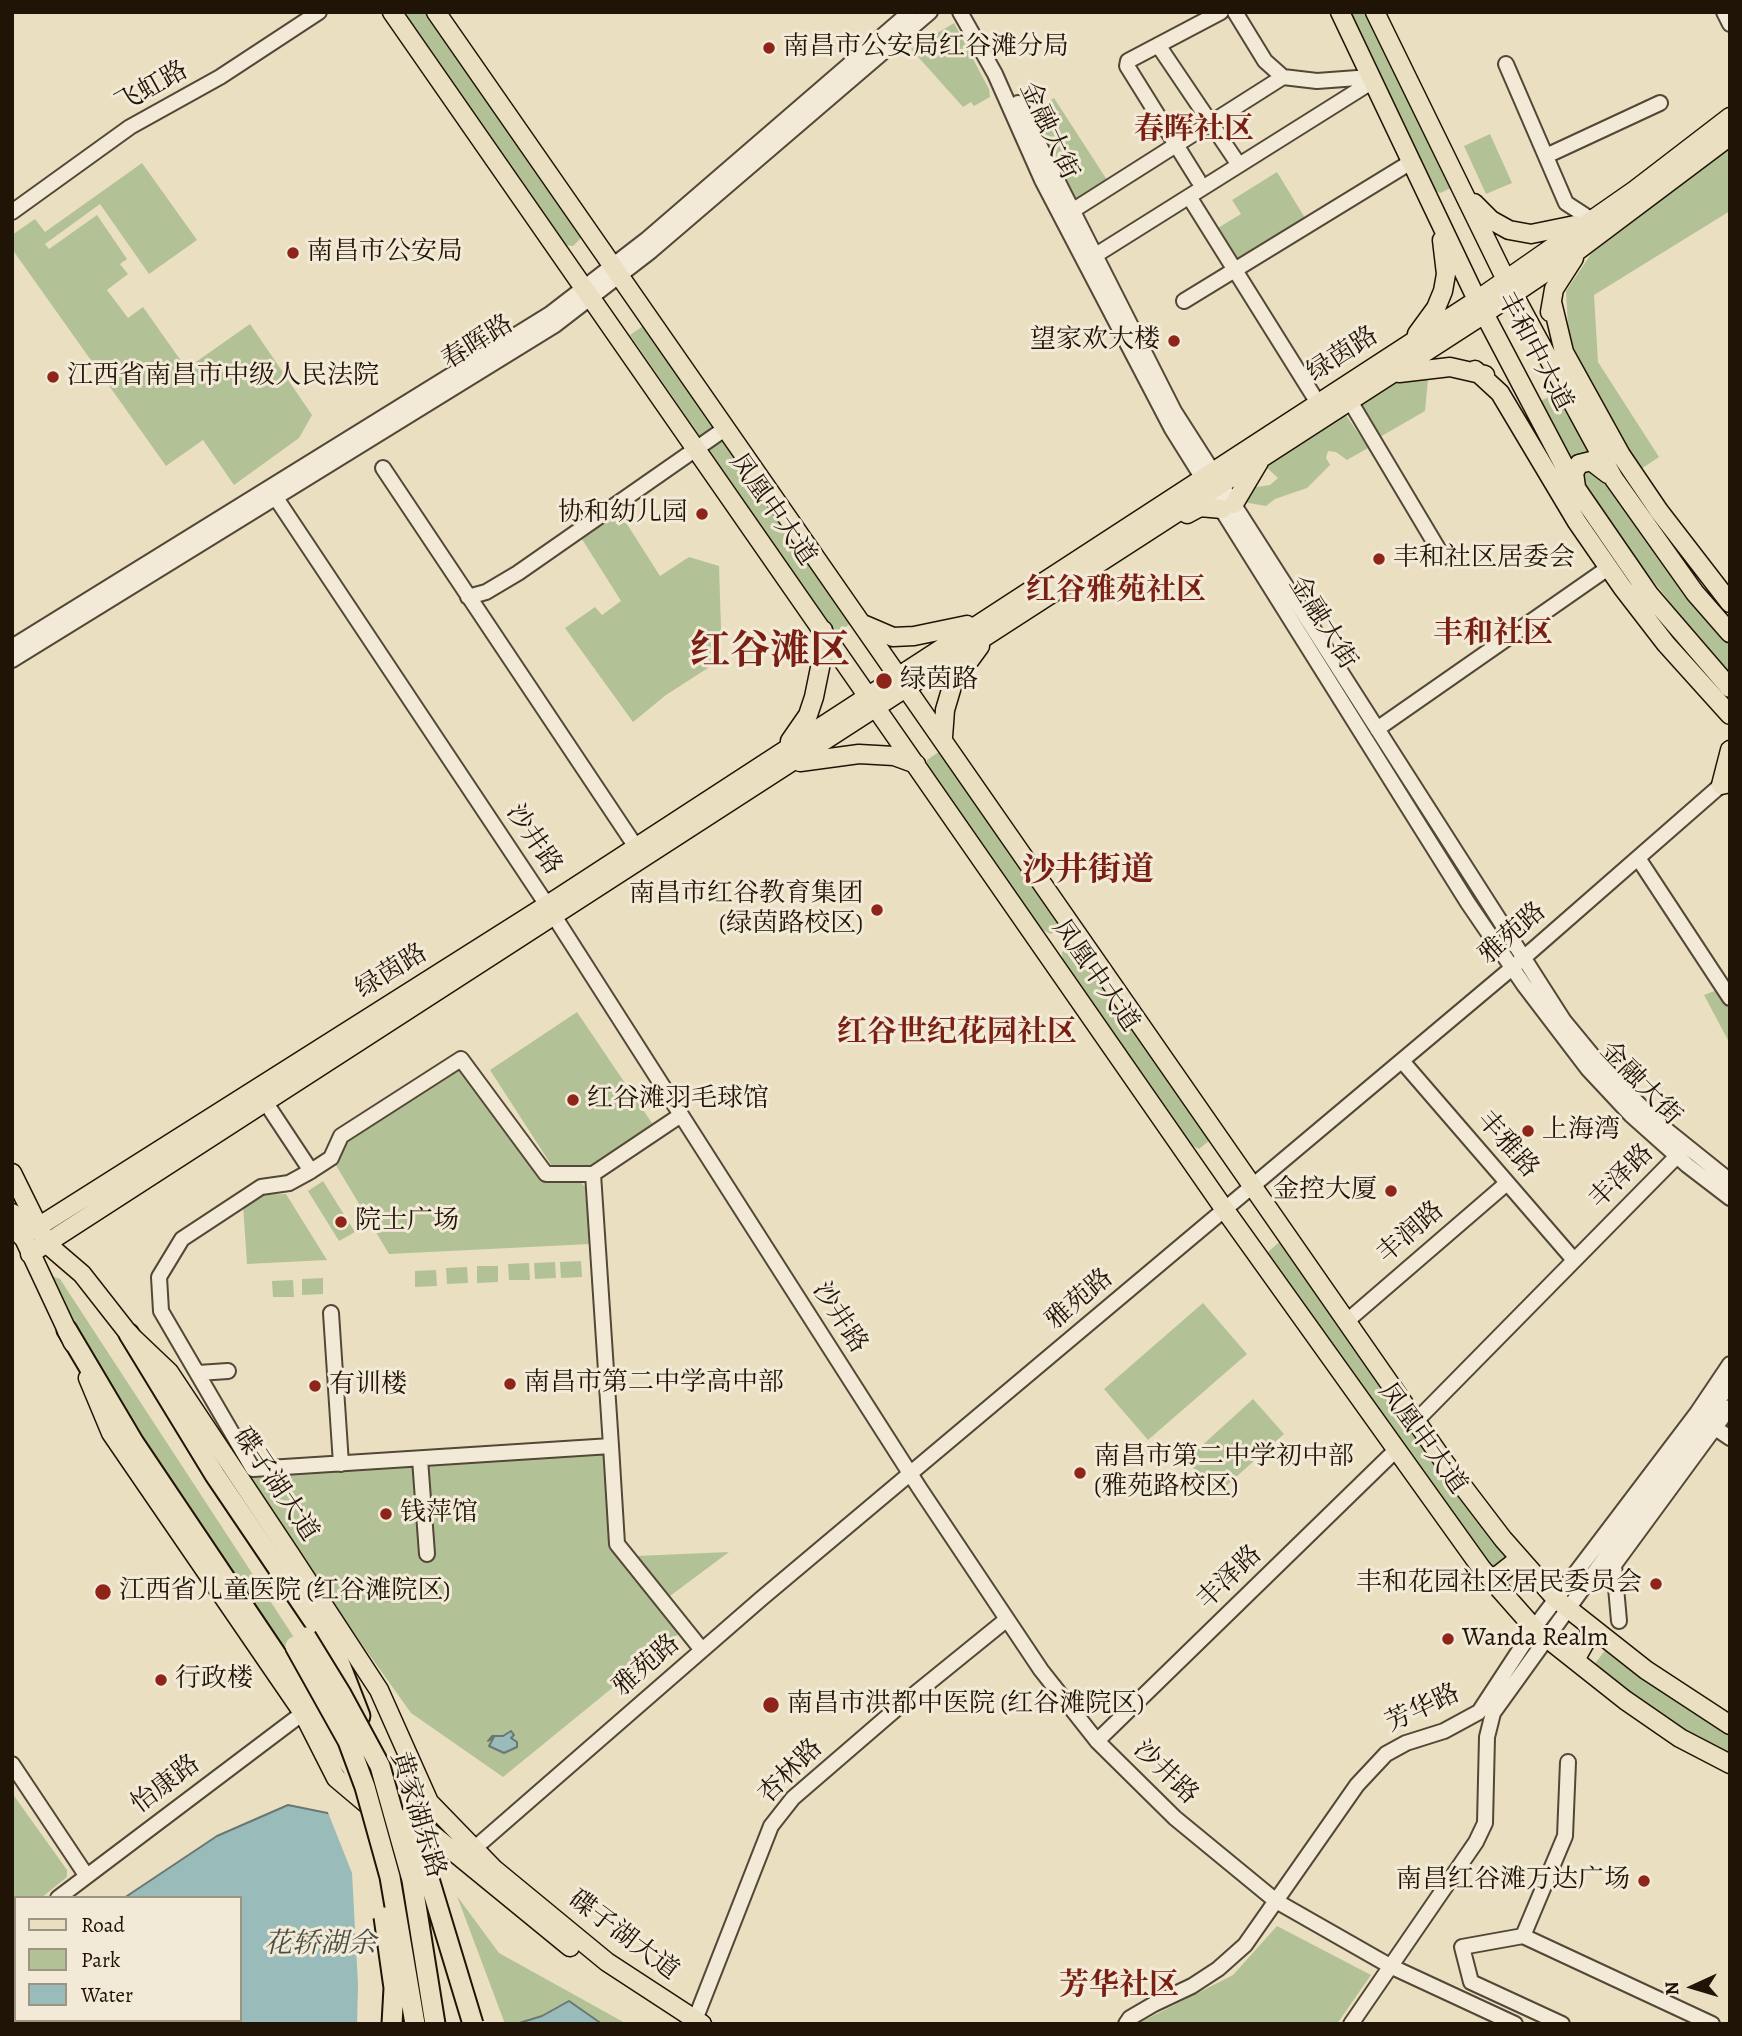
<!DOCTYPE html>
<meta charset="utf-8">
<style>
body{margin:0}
#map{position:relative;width:1742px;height:2036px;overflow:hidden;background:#ebdfc2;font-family:Alegreya,serif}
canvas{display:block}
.frame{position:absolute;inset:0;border:14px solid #201406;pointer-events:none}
.legend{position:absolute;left:14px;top:1896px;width:228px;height:126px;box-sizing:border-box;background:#f2ead7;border:2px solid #9e9483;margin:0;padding:9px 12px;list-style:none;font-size:21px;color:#201406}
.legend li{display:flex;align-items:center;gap:14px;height:35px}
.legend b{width:35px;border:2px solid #9e9483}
.north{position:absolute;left:1658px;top:1952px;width:70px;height:70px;-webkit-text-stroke:5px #f2ead7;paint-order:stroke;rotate:266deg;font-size:19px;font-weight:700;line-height:28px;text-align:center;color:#201406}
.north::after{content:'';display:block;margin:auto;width:24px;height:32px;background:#201406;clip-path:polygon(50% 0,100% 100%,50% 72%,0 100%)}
</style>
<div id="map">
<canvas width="1742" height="2036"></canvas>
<div class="frame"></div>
<ul class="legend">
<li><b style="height:9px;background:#ebdfc2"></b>Road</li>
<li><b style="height:19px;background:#b3c296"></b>Park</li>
<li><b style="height:19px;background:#99bbba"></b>Water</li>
</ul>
<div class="north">N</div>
</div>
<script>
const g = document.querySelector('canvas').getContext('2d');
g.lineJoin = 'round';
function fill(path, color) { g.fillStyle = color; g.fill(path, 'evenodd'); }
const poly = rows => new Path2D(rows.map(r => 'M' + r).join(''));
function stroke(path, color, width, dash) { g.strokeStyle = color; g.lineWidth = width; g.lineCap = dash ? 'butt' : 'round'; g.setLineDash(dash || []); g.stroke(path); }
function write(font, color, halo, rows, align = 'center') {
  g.font = font + ' Alegreya,"Noto Serif SC",serif'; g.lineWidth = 6; g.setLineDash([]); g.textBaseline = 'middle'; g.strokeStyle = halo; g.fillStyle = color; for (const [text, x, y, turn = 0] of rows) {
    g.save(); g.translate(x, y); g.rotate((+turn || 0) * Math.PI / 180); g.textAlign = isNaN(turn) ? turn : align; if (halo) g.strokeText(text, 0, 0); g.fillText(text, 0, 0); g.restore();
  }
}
fill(poly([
 [404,12,428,12,581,231,580,239,573,246,565,245],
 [1348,12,1369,12,1451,182,1451,188,1440,193,1434,190],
 [954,23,989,89,990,97,974,106,971,102,963,107,911,49],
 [1054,98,1109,183,1077,203,1032,112],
 [1490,134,1512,183,1486,194,1464,146],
 [1730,148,1730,211,1594,295,1598,362,1659,457,1638,471,1569,345,1566,291,1591,254],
 [142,163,197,240,149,274,100,204,45,244,49,249,97,215,127,259,120,264,128,274,107,290,128,318,143,307,184,365,193,364,250,324,312,415,299,438,234,485,203,440,166,466,12,249,12,235,35,219,45,232],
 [1277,172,1308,223,1235,267,1213,231,1241,214,1232,200],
 [646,324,854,621,836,634,630,335],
 [1428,379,1425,411,1380,437,1358,403,1387,384],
 [1555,395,1595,460,1730,643,1730,673,1696,636,1624,543,1576,471,1541,406,1542,400],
 [1346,415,1368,448,1347,460,1336,452,1328,451,1326,458,1330,465,1307,488,1275,499,1266,506,1243,502,1249,488,1270,485,1278,478,1265,466],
 [618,510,660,576,689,557,719,566,722,659,666,695,633,722,565,628,595,607,602,615,621,601,580,536],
 [940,751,1059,918,1059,928,1051,934,1039,928,926,765,927,760],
 [1072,946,1083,952,1210,1140,1199,1149,1191,1145,1063,962,1062,952],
 [1730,985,1730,1044,1704,995],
 [577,1012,656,1129,598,1165,552,1166,490,1070],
 [458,1067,545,1180,579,1180,585,1187,590,1244,389,1254,334,1162,344,1140],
 [323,1181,355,1232,339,1241,308,1191],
 [286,1194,327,1260,247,1264,243,1205,254,1195],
 [1278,1243,1285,1243,1510,1559,1494,1569,1458,1529,1268,1257,1268,1252],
 [581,1261,582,1277,561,1278,560,1262],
 [555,1262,556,1278,535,1279,534,1263],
 [529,1263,530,1280,509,1280,508,1264],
 [477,1266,498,1266,498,1282,477,1283],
 [467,1267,468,1283,447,1284,446,1268],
 [436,1270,437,1286,415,1287,415,1271],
 [52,1276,60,1279,295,1639,280,1651,103,1385,51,1280],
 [323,1278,323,1294,302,1295,302,1279],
 [293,1280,294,1297,273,1297,272,1281],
 [1203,1303,1247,1354,1148,1440,1104,1389],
 [1253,1399,1284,1434,1217,1494,1186,1460],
 [606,1451,609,1536,681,1632,503,1777,411,1713,283,1534,244,1472],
 [729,1552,670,1596,636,1556],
 [1606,1649,1685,1706,1730,1732,1730,1758,1681,1731,1594,1665],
 [12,1793,67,1870,67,1877,41,1898,16,1898,14,1920],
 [457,1896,499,1953,627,2024,505,2024],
 [1277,1926,1371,1975,1337,2024,1137,2024,1233,1975]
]), '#b3c296');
const water = poly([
 [511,1731,514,1735,511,1738,517,1742,517,1747,504,1753,489,1746,494,1737,488,1741,492,1736,503,1736,511,1731],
 [288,1805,352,1818,439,2024,207,2024,204,2020,240,2020,240,1898,124,1898,217,1836,288,1805],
 [569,2001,602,2024,516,2024,542,2016,569,2001]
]);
fill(water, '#99bbba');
stroke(water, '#697872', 2);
fill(poly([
 [327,1810,355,1817,442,2024,357,2024,358,1985,352,1873]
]), '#ebdfc2');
const minor = poly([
 [960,12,995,74,1042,180,1172,429,1207,485],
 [1235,12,1265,61,1283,77,1317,81,1371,77],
 [1724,12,1730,24],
 [1158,45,1239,165],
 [1506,64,1566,203,1592,220],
 [1018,103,1174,411,1564,1021,1606,1072,1659,1124,1730,1181],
 [1546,156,1660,103],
 [1198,180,1127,66,1128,61,1221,12],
 [1193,203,1318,403],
 [1072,211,1283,77],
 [12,212,130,127,220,77,319,12],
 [1093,251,1099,253,1373,81],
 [1184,301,1411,162],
 [1350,401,1443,557],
 [383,468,636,847],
 [270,489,547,905,920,1489,1041,1670,1097,1741,1175,1818,1276,1901,1390,1966,1515,2024],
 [1217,502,1468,903,1524,985,1588,1069,1631,1115,1687,1165,1730,1198],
 [468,597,486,592,518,573,726,428],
 [12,647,550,314,646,240,910,12],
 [12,660,555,325,651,251,930,12],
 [1377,729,1608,568],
 [1638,858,1730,998],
 [1402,1061,1574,1260],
 [266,1103,311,1171,289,1183,261,1187,182,1239,159,1277,161,1311,253,1469,611,1446,593,1174,546,1174,461,1059,341,1136,331,1158,311,1171],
 [593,1174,681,1115],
 [331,1313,341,1464],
 [1347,1321,1507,1183],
 [198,1373,228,1371],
 [1416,1421,1683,1150],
 [1708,1423,1730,1438],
 [611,1446,617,1544,702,1650],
 [420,1459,427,1554],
 [1619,1621,1614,1565,1730,1407],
 [1097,1741,1397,1449],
 [12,1764,86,1875],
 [468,1854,762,1598,1512,968,1728,779],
 [58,1898,303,1713],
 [12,1930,16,1936],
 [1523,1936,1565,1836,1568,1762],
 [54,2020,55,2024],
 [695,2020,771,1826,793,1798,895,1710,1006,1620],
 [1126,2024,1130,2018,1154,2004,1192,1986,1218,1969,1245,1945,1357,1785,1386,1754,1406,1743,1444,1731,1479,1712,1534,1628,1697,1413,1730,1364],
 [1351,2024,1476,1842,1485,1823,1487,1737,1493,1713,1730,1384],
 [1562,2024,1471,1982,1462,1947,1523,1936,1712,2024]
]);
const major = poly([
 [392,12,1225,1210,1482,1569,1534,1628,1625,1700,1680,1738,1730,1764],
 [436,12,1445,1463,1503,1539,1556,1599,1646,1670,1730,1725],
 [1340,12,1477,300,1576,488,1649,594,1730,688],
 [1375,12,1508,284,1614,479,1695,593,1730,633],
 [1474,203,1491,220,1509,230,1531,234,1575,225],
 [1552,302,1564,352,1621,455,1659,511,1730,603],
 [1550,312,1554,289,1574,258],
 [1417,334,1436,308,1443,291,1446,274,1442,240],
 [1475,370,1500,393,1577,522,1622,587,1666,644,1730,715],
 [1399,373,1450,367,1485,375],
 [1576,487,1574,473,1579,464,1591,461,1608,474],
 [1234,504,1259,462],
 [1187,514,1200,507,1222,509],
 [865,625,893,637,914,636,967,625],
 [943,737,945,710,953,683,980,646],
 [790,741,808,715,814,697,824,648,823,630],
 [1730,750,1721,785,1730,783],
 [800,762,859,754,894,756,916,764],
 [12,1173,47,1244,82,1274,129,1334,169,1372,290,1554,379,1690,429,1802,494,1869,607,1962,702,2024],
 [12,1213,73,1343],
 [22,1237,558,898,1477,300,1635,190,1730,117],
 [30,1254,1475,320,1577,251,1730,136],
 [88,1378,111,1433,303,1713,336,1778,368,1805,427,1830,570,1947],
 [1492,1580,1520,1558],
 [1575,1660,1593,1628]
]);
const highway = poly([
 [67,1330,134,1443,355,1772],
 [129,1334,215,1475,336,1654,360,1716]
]);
stroke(minor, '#534735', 18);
stroke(major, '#201406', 21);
stroke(highway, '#201406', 23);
stroke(minor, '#f2ead7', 14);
stroke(major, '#ebdfc2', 18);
stroke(highway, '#ebdfc2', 19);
const highwayBridge = poly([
 [306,1637,341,1694,380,1766,412,1880,435,2024],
 [295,1646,348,1741,365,1787,390,1877,415,2024],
 [406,1819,419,1846,473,2024],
 [384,1917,394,1988,392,2024]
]);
stroke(highwayBridge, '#201406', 23, []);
stroke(highwayBridge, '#ebdfc2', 19);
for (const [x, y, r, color] of [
 [769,48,7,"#8f2418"],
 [293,253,7,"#8f2418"],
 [1174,341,7,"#8f2418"],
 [53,377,7,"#8f2418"],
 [702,514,7,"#8f2418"],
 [1379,559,7,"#8f2418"],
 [884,681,9,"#8f2418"],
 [877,910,7,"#8f2418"],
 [573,1100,7,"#8f2418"],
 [1528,1131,7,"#8f2418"],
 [1391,1191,7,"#8f2418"],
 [341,1222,7,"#8f2418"],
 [510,1384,7,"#8f2418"],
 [315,1386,7,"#8f2418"],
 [1080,1473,7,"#8f2418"],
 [386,1514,7,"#8f2418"],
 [1656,1584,7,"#8f2418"],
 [103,1592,9,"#8f2418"],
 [1448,1639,7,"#8f2418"],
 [161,1680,7,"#8f2418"],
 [771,1705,9,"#8f2418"],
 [1644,1881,7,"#8f2418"]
]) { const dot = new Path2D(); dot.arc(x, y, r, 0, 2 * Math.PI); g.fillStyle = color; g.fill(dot); stroke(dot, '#f2ead7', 2.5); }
write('26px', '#201406', '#f2ead7', [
 ["南昌市公安局红谷滩分局",783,48],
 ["南昌市公安局",307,253],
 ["望家欢大楼",1160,341,"right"],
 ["江西省南昌市中级人民法院",67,377],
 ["协和幼儿园",688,514,"right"],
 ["丰和社区居委会",1393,559],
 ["绿茵路",900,681],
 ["南昌市红谷教育集团",863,895,"right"],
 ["(绿茵路校区)",863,925,"right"],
 ["红谷滩羽毛球馆",587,1100],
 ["上海湾",1542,1131],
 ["金控大厦",1377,1191,"right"],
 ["院士广场",355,1222],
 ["南昌市第二中学高中部",524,1384],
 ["有训楼",329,1386],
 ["南昌市第二中学初中部",1094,1458],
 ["(雅苑路校区)",1094,1488],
 ["钱萍馆",400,1514],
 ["丰和花园社区居民委员会",1642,1584,"right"],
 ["江西省儿童医院 (红谷滩院区)",119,1592],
 ["Wanda Realm",1462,1639],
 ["行政楼",175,1680],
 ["南昌市洪都中医院 (红谷滩院区)",787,1705],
 ["南昌红谷滩万达广场",1630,1881,"right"]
], 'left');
write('26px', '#201406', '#f2ead7', [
 ["飞虹路",152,88,-29],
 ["金融大街",1048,131,65],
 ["春晖路",478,343,-32],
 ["丰和中大道",1534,352,62],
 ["绿茵路",1343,355,-33],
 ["凤凰中大道",772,510,55],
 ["金融大街",1322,623,58],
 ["沙井路",533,840,56],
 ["雅苑路",1513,934,-41],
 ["绿茵路",392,972,-32],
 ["凤凰中大道",1095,976,55],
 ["金融大街",1640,1084,46],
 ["丰雅路",1507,1145,49],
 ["丰泽路",1622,1177,-45],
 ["丰润路",1411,1233,-41],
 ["雅苑路",1080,1300,-40],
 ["沙井路",839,1318,57],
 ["凤凰中大道",1422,1439,54],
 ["碟子湖大道",275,1485,56],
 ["丰泽路",1230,1578,-44],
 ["雅苑路",647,1666,-41],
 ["芳华路",1423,1709,-25],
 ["杏林路",791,1772,-45],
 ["沙井路",1165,1773,44],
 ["怡康路",166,1785,-37],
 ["黄家湖东路",417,1815,73],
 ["碟子湖大道",623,1936,37]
]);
write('italic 28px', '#4a4e45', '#f2ead7', [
 ["花轿湖余",320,1945]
]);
write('bold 30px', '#7a1f14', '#f2ead7', [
 ["春晖社区",1194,131],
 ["红谷雅苑社区",1116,592],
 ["丰和社区",1493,635],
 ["红谷世纪花园社区",957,1034],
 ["芳华社区",1119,1987]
]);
write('bold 33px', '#7a1f14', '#f2ead7', [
 ["沙井街道",1088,872]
]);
write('bold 40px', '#7a1f14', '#f2ead7', [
 ["红谷滩区",770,653]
]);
</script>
